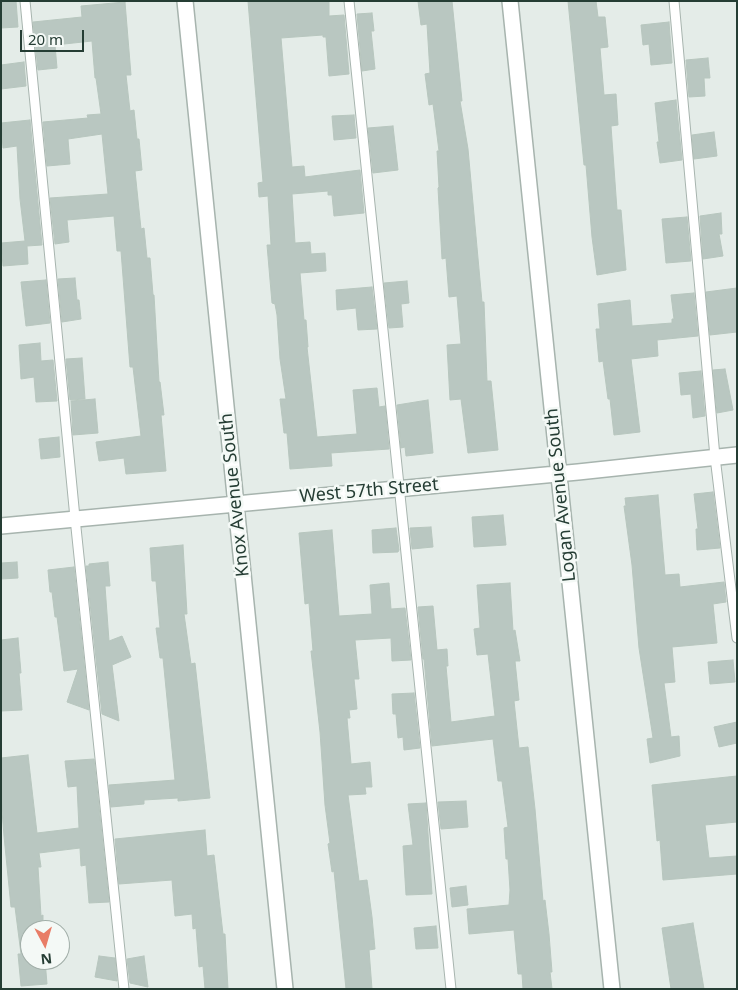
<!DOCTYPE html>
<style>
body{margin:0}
#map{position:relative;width:738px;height:990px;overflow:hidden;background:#e4ece8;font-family:"Noto Sans",sans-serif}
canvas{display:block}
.frame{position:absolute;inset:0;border:2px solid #253d34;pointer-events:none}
.north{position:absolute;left:20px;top:920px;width:50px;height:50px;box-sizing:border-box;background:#f4f9f6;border:1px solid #a1aea8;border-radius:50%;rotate:174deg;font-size:14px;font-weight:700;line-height:20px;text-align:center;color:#253d34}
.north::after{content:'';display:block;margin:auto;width:18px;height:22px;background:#e87d67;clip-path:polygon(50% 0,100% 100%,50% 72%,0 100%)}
.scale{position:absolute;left:20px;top:30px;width:64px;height:22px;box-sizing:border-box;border:2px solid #253d34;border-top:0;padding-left:6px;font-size:15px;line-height:18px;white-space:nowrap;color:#253d34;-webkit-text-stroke:4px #f4f9f6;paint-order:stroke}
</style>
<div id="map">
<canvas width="738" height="990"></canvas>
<div class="frame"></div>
<div class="north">N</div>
<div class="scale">20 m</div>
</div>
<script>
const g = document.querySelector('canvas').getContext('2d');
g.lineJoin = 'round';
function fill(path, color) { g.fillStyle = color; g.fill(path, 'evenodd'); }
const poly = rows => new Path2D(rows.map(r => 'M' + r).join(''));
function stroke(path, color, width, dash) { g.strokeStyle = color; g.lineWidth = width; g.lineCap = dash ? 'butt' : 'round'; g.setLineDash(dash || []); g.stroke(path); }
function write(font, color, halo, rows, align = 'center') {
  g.font = font + ' "Noto Sans",sans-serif'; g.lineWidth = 5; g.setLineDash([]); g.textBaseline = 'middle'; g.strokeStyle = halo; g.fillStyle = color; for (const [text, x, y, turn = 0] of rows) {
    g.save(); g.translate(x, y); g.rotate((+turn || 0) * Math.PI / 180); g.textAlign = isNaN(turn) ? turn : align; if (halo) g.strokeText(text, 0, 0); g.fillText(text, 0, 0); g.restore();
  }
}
const building = poly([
 [1,1,16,1,18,27,1,28,1,1],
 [248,1,329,1,329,16,344,15,349,74,329,76,326,37,323,37,323,35,281,38,292,167,304,166,305,177,360,170,364,213,334,216,332,195,328,195,328,191,292,194,295,243,310,242,311,254,325,253,326,271,300,273,304,320,306,320,308,347,307,347,317,437,357,434,353,390,377,388,379,407,385,406,389,449,331,453,332,466,290,469,287,433,284,433,280,399,286,399,280,359,277,315,275,304,272,303,267,245,271,245,268,196,259,197,258,183,263,182,248,1],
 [418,1,452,1,462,101,460,101,468,149,482,302,484,302,487,381,491,381,498,450,468,453,461,399,450,400,447,345,461,344,457,296,449,297,446,258,442,259,438,188,439,187,437,151,439,151,433,104,429,105,425,74,430,73,427,24,421,25,418,1],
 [568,1,596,1,598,17,605,17,608,47,600,48,604,95,616,94,618,125,611,126,617,210,621,210,626,270,597,275,592,237,586,165,584,165,568,1],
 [125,2,131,75,126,75,130,111,134,110,137,139,139,139,142,170,135,171,141,229,144,228,147,258,150,258,153,295,154,295,159,382,160,382,164,415,161,415,166,471,126,474,124,458,99,461,96,442,141,436,133,367,130,367,121,251,117,251,114,216,67,220,69,242,55,244,50,198,108,194,102,134,68,139,70,164,47,166,43,122,88,118,87,115,101,114,96,78,95,78,92,41,55,45,57,68,38,70,33,22,82,17,81,6,125,2],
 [372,13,374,31,371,31,375,69,362,71,357,14,372,13],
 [669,22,672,63,651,65,649,44,643,45,641,25,669,22],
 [708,58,710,78,704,78,705,96,689,97,686,60,708,58],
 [24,62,26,86,1,89,1,65,24,62],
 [676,100,682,160,660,163,657,142,659,142,655,103,676,100],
 [354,115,356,138,334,140,332,116,354,115],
 [30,120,42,245,27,246,28,264,3,266,1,243,25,241,20,199,17,146,3,148,1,123,30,120],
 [393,126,398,170,373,173,368,128,393,126],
 [714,132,717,156,694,159,692,135,714,132],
 [721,213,722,234,719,234,723,256,703,259,700,216,721,213],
 [687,217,691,261,666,263,662,219,687,217],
 [75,278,77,300,79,300,81,319,62,322,58,279,75,278],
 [46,280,50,323,26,326,21,282,46,280],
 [407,281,409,303,401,304,403,327,389,328,384,283,407,281],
 [372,287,377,329,358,330,356,308,337,310,336,290,372,287],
 [737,288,737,332,710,335,706,292,737,288],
 [694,293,698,336,657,340,658,356,631,359,640,432,614,435,610,399,608,399,603,361,599,362,596,329,600,329,598,304,630,300,632,326,672,323,672,319,674,319,671,295,694,293],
 [40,343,41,361,53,360,57,401,36,402,34,377,21,379,19,345,40,343],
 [82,358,85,399,70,400,66,359,82,358],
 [725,369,733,410,717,413,713,370,725,369],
 [701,371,705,416,693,418,691,394,681,395,679,373,701,371],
 [95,399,98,433,73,435,71,401,95,399],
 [428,400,433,453,406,456,405,447,401,448,397,405,428,400],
 [59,437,60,457,41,459,39,439,59,437],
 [713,492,720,548,697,550,696,529,698,529,694,494,713,492],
 [658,495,665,575,679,574,680,587,724,582,726,602,713,604,717,643,672,647,675,682,664,683,671,737,679,736,680,756,650,763,647,739,653,738,639,648,632,565,624,506,626,506,625,498,658,495],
 [503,515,506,545,474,547,472,517,503,515],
 [431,527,433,547,412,549,410,528,431,527],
 [396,528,399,550,398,552,373,553,372,530,396,528],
 [332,530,339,616,372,614,370,585,389,583,391,609,405,608,411,660,392,661,391,638,355,640,359,679,354,679,357,709,349,710,350,718,347,718,351,764,370,762,372,787,365,787,366,794,348,795,359,881,367,880,372,917,375,949,369,950,372,989,346,989,334,871,332,872,328,844,330,843,325,805,320,732,311,651,313,651,309,603,305,604,299,533,332,530],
 [183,545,187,614,184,614,191,664,195,663,210,798,178,801,178,798,144,800,144,804,111,807,109,785,175,780,163,658,160,658,156,628,160,628,156,581,152,581,150,548,183,545],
 [17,562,18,578,1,579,1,563,17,562],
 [108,562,110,586,105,586,109,641,122,636,131,657,112,665,119,721,102,714,86,566,89,566,89,564,108,562],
 [74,567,89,710,67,702,78,669,64,671,57,617,55,617,52,592,50,592,48,570,74,567],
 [510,583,513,631,515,630,520,661,515,661,519,700,514,701,519,748,528,747,535,809,543,901,545,900,549,934,552,972,550,972,552,989,523,989,522,974,518,974,514,930,469,934,467,909,509,905,510,890,508,859,506,859,504,828,508,827,502,781,498,781,493,739,432,746,424,659,423,659,418,607,433,606,437,650,447,649,448,666,446,666,451,722,495,716,488,654,477,655,474,629,480,628,477,585,510,583],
 [18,638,21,673,19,673,22,710,1,711,1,640,18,638],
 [733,660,735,682,710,684,708,662,733,660],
 [414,693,420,748,404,750,403,737,398,738,396,714,393,714,392,694,414,693],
 [737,722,737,743,719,747,714,727,737,722],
 [28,755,37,833,79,828,77,786,68,787,65,761,94,759,109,902,89,903,86,865,81,866,80,848,39,853,41,867,38,867,41,916,43,915,43,930,30,930,30,960,45,960,47,984,21,986,18,954,21,954,15,907,11,907,4,836,1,798,1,758,28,755],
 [737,776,737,822,705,825,709,858,737,856,737,874,663,880,660,840,657,841,652,785,737,776],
 [466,801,468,827,441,829,438,802,466,801],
 [426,803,432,894,406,895,403,846,413,845,408,804,426,803],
 [205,830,207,856,214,855,223,934,225,934,228,989,205,989,203,966,199,967,196,928,193,929,192,914,175,916,172,880,119,884,115,839,205,830],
 [466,886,468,905,452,907,450,888,466,886],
 [693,923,704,989,671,989,662,928,693,923],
 [436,926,438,948,416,949,414,928,436,926],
 [99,956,115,958,117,981,95,977,99,956],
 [144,956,148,987,130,983,127,959,144,956]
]);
fill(building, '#b9c7c1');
stroke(building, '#b7c6be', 1);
const lane = poly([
 [25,1,75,518,124,989],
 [349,1,451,989],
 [674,1,715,457,737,638]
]);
const street = poly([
 [185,1,285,989],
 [510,1,612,989],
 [1,526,578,472,737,455]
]);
stroke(lane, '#a7b4ae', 11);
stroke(street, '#a7b4ae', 18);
stroke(lane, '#fff', 9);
stroke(street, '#fff', 15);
write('18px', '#253d34', '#f4f9f6', [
 ["West 57th Street",369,491,-5],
 ["Knox Avenue South",235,495,-96],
 ["Logan Avenue South",561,495,-96]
]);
</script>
